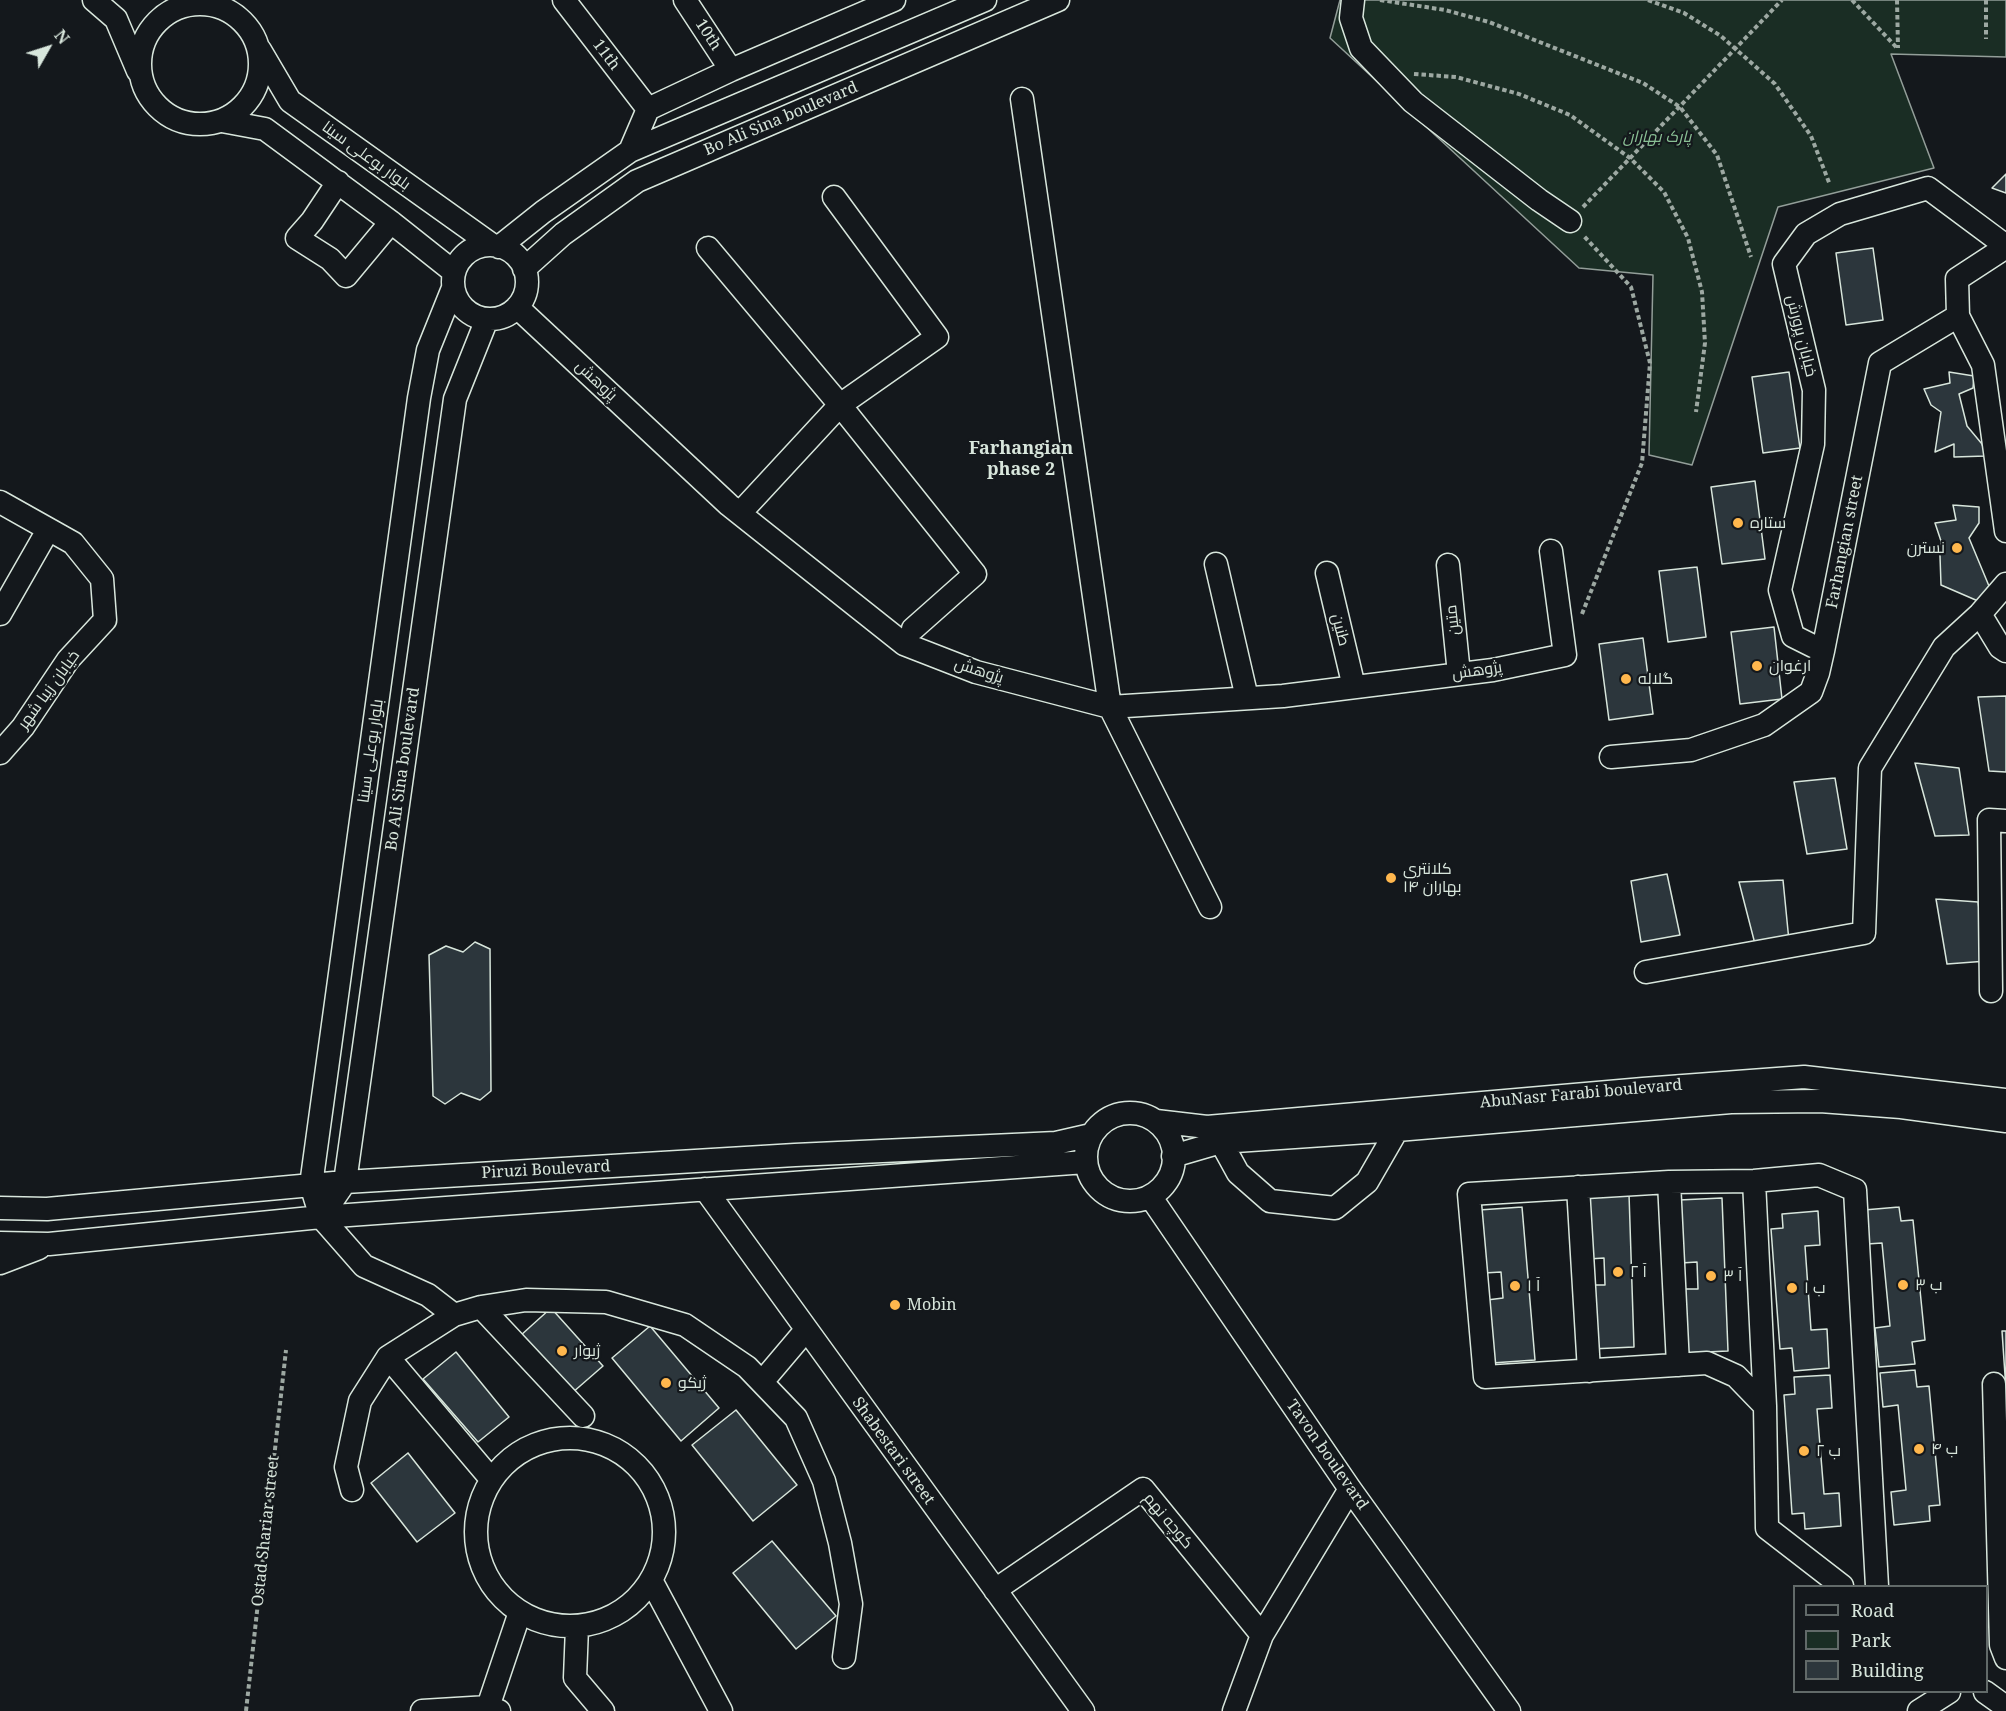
<!DOCTYPE html>
<meta charset="utf-8">
<style>
body{margin:0}
#map{position:relative;width:2006px;height:1711px;overflow:hidden;background:#14181c;font-family:"Noto Serif",serif}
canvas{display:block}
.legend{position:absolute;left:1793px;top:1585px;width:195px;height:108px;box-sizing:border-box;background:#14181c;border:2px solid #626a69;margin:0;padding:8px 10px;list-style:none;font-size:18px;color:#d8e6dc}
.legend li{display:flex;align-items:center;gap:12px;height:30px}
.legend b{width:30px;border:2px solid #626a69}
.north{position:absolute;left:18px;top:18px;width:60px;height:60px;-webkit-text-stroke:4px #14181c;paint-order:stroke;rotate:51deg;font-size:16px;font-weight:700;line-height:24px;text-align:center;color:#d8e6dc}
.north::after{content:'';display:block;margin:auto;width:21px;height:27px;background:#d8e6dc;clip-path:polygon(50% 0,100% 100%,50% 72%,0 100%)}
</style>
<div id="map">
<canvas width="2006" height="1711"></canvas>
<ul class="legend">
<li><b style="height:8px;background:#14181c"></b>Road</li>
<li><b style="height:16px;background:#1a2d24"></b>Park</li>
<li><b style="height:16px;background:#2c363c"></b>Building</li>
</ul>
<div class="north">N</div>
</div>
<script>
const g = document.querySelector('canvas').getContext('2d');
g.lineJoin = 'round';
function fill(path, color) { g.fillStyle = color; g.fill(path, 'evenodd'); }
const poly = rows => new Path2D(rows.map(r => 'M' + r).join(''));
function stroke(path, color, width, dash) { g.strokeStyle = color; g.lineWidth = width; g.lineCap = dash ? 'butt' : 'round'; g.setLineDash(dash || []); g.stroke(path); }
function write(font, color, halo, rows, align = 'center') {
  g.font = font + ' "Noto Serif",Cairo,serif'; g.lineWidth = 4.5; g.setLineDash([]); g.textBaseline = 'middle'; g.strokeStyle = halo; g.fillStyle = color; for (const [text, x, y, turn = 0] of rows) {
    g.save(); g.translate(x, y); g.rotate((+turn || 0) * Math.PI / 180); g.textAlign = isNaN(turn) ? turn : align; if (halo) g.strokeText(text, 0, 0); g.fillText(text, 0, 0); g.restore();
  }
}
const green = poly([
 [1340,0,2006,0,2006,57,1891,54,1934,168,1778,207,1692,465,1649,455,1653,275,1579,268,1330,38,1340,0]
]);
fill(green, '#1a2d24');
stroke(green, '#939e99', 1.5);
const building = poly([
 [2006,174,2006,193,1992,188,2006,174],
 [1873,248,1883,320,1846,325,1836,253,1873,248],
 [1789,372,1800,448,1763,453,1752,377,1789,372],
 [1949,372,1974,376,1973,388,1959,394,1967,426,1982,444,1986,456,1954,457,1954,444,1935,452,1941,412,1931,405,1924,389,1950,383,1949,372],
 [1755,481,1765,559,1722,564,1711,487,1755,481],
 [1953,505,1979,507,1979,523,1969,538,1989,586,1978,601,1941,585,1940,556,1941,541,1935,523,1956,520,1953,505],
 [1697,567,1706,637,1668,642,1659,571,1697,567],
 [1774,627,1782,699,1740,704,1731,632,1774,627],
 [1643,638,1653,714,1609,720,1599,644,1643,638],
 [2006,696,2006,772,1989,771,1978,697,2006,696],
 [1915,763,1959,768,1969,835,1935,836,1915,763],
 [1835,778,1847,849,1807,854,1794,782,1835,778],
 [1667,874,1680,935,1641,942,1631,881,1667,874],
 [1783,880,1789,941,1755,944,1739,882,1783,880],
 [1936,899,1978,902,1987,961,1947,964,1936,899],
 [475,942,490,949,491,1091,480,1100,461,1093,445,1104,433,1096,429,955,446,946,463,952,475,942],
 [1629,1194,1634,1347,1591,1349,1589,1285,1605,1285,1604,1258,1588,1259,1585,1196,1629,1194],
 [1722,1198,1728,1351,1685,1353,1682,1289,1698,1289,1697,1262,1681,1263,1679,1200,1722,1198],
 [1522,1207,1535,1360,1492,1363,1487,1300,1503,1298,1501,1272,1484,1273,1479,1210,1522,1207],
 [1899,1207,1901,1221,1913,1220,1925,1340,1912,1342,1915,1364,1879,1367,1875,1328,1890,1326,1882,1243,1867,1244,1864,1210,1899,1207],
 [1818,1211,1820,1245,1805,1246,1811,1330,1827,1329,1829,1368,1794,1371,1792,1348,1780,1349,1771,1229,1783,1228,1782,1214,1818,1211],
 [551,1308,603,1366,572,1393,520,1336,551,1308],
 [650,1326,719,1408,681,1441,612,1358,650,1326],
 [2002,1331,2006,1331,2006,1390,2002,1331],
 [456,1352,509,1417,478,1442,423,1379,456,1352],
 [1915,1370,1917,1387,1929,1386,1940,1505,1929,1506,1930,1521,1894,1525,1891,1492,1906,1490,1898,1405,1883,1407,1880,1373,1915,1370],
 [1830,1375,1832,1408,1817,1409,1824,1494,1839,1493,1841,1526,1805,1529,1804,1513,1792,1514,1784,1395,1795,1394,1794,1377,1830,1375],
 [736,1410,797,1485,753,1521,692,1445,736,1410],
 [408,1453,455,1513,417,1542,371,1483,408,1453],
 [772,1541,836,1616,796,1649,733,1573,772,1541]
]);
fill(building, '#2c363c');
stroke(building, '#d8e6dc', 1.5);
const minor = poly([
 [94,0,116,19,138,71],
 [564,0,648,109],
 [685,0,731,70],
 [1353,0,1351,18,1361,48,1413,102,1539,200,1570,221],
 '140 64a60 60 0 1 1 120 0a60 60 0 1 1-120 0Z',
 [260,50,290,101,492,245],
 [1022,99,1110,707,1210,907],
 [222,121,265,129,391,222,454,272],
 [630,151,648,109,731,70,894,0],
 [338,182,312,221,297,238,330,259,346,276,391,222],
 [834,197,937,337,840,405,975,574,913,629],
 '453 282a37 37 0 1 1 74 0a37 37 0 1 1-74 0Z',
 [499,247,543,212,630,151,985,0],
 [708,248,840,405,740,513],
 [524,269,563,234,637,181,1058,0],
 [453,288,428,350,419,398,311,1185,321,1217,364,1266,428,1295,454,1315],
 [517,307,729,505,904,644,976,672,1110,707,1283,696,1493,670,1565,655,1551,551],
 [1958,316,1983,365,2006,531],
 [0,502,73,543,102,579,105,620,68,660,23,727,0,753],
 [1216,564,1247,698],
 [1448,565,1459,674],
 [1327,573,1354,687],
 [0,614,48,530],
 [1980,614,2000,647,2006,651],
 [1823,651,1793,636,1780,590,1813,444,1814,390,1784,264,1806,234,1840,214,1928,188,2006,246],
 [1611,757,1691,750,1764,725,1811,692,1818,673,1823,651,1880,363,1958,316,1957,279,2006,247],
 [1646,972,1864,933,1870,768,1944,647,1980,614,2006,584],
 [1991,991,1989,820,2006,821],
 '1086 1157a44 44 0 1 1 88 0a44 44 0 1 1-88 0Z',
 [1156,1121,1207,1127,1643,1089,1804,1077,2006,1100],
 [1221,1142,1238,1173,1270,1201,1335,1208,1367,1182,1397,1130,1396,1118],
 [1173,1156,1221,1142,1397,1130,1731,1102,1820,1101,1901,1107,2006,1121],
 [1754,1181,1765,1406,1767,1528,1842,1586],
 [1669,1182,1678,1365],
 [1578,1187,1589,1371],
 [705,1189,1083,1711],
 [1150,1196,1350,1489,1509,1711],
 [0,1208,47,1209,345,1182,795,1155,1056,1143,1091,1135],
 [321,1217,345,1182,455,399,487,319],
 [0,1243,49,1244,321,1217,1086,1162],
 [0,1263,39,1248],
 [481,1307,583,1416],
 [388,1357,491,1479],
 [762,1382,806,1330],
 [1994,1384,2001,1645,2006,1658],
 [1765,1406,1736,1376,1707,1363,1485,1377,1469,1194,1669,1182,1754,1181,1819,1175,1855,1190,1877,1586],
 '476 1532a94 94 0 1 1 188 0a94 94 0 1 1-188 0Z',
 [352,1490,346,1467,360,1401,388,1357,454,1315,481,1307,526,1300,606,1302,685,1325,747,1367,796,1418,824,1481,840,1543,851,1604,844,1657],
 [652,1582,721,1711],
 [995,1590,1143,1489,1262,1635],
 [577,1627,575,1678,603,1711],
 [1985,1692,2006,1707],
 [488,1707,520,1612],
 [422,1711,488,1707,499,1711],
 [1234,1711,1262,1635,1350,1489],
 [1919,1711,1949,1692]
]);
stroke(minor, '#d8e6dc', 25);
stroke(poly([
 [1380,0,1445,10,1489,22,1643,83,1680,107,1717,155,1751,257],
 [1648,0,1684,13,1721,36,1775,84,1811,136,1830,185],
 [1852,0,1898,49],
 [1897,0,1898,48],
 [1986,0,1986,39],
 [1414,74,1456,77,1519,94,1570,115,1630,158,1664,192,1688,238,1702,292,1705,343,1696,412],
 [1583,207,1782,0],
 [1582,614,1642,463,1650,363,1631,287,1583,235],
 [246,1711,286,1350]
]), '#9da8a2', 4, [4.5, 3]);
stroke(minor, '#14181c', 22);
for (const [x, y, r, color] of [
 [1738,523,6,"#ffb74d"],
 [1957,548,6,"#ffb74d"],
 [1757,666,6,"#ffb74d"],
 [1626,679,6,"#ffb74d"],
 [1391,878,6,"#ffb74d"],
 [1618,1272,6,"#ffb74d"],
 [1711,1276,6,"#ffb74d"],
 [1903,1285,6,"#ffb74d"],
 [1515,1286,6,"#ffb74d"],
 [1792,1288,6,"#ffb74d"],
 [895,1305,6,"#ffb74d"],
 [562,1351,6,"#ffb74d"],
 [666,1383,6,"#ffb74d"],
 [1919,1449,6,"#ffb74d"],
 [1804,1451,6,"#ffb74d"]
]) { const dot = new Path2D(); dot.arc(x, y, r, 0, 2 * Math.PI); g.fillStyle = color; g.fill(dot); stroke(dot, '#14181c', 2); }
write('16px', '#d8e6dc', '#14181c', [
 ["10th",708,35,57],
 ["11th",606,55,53],
 ["Bo Ali Sina boulevard",781,119,-23],
 ["بلوار بوعلی سینا",366,156,36],
 ["خیابان پرورش",1801,336,76],
 ["پژوهش",596,381,43],
 ["Farhangian street",1845,542,-79],
 ["متین",1453,620,-96],
 ["طنین",1340,630,76],
 ["پژوهش",979,671,18],
 ["پژوهش",1477,671,-8],
 ["خیابان زیبا شهر",49,690,-54],
 ["بلوار بوعلی سینا",371,751,-82],
 ["Bo Ali Sina boulevard",403,769,-82],
 ["AbuNasr Farabi boulevard",1581,1094,-5],
 ["Piruzi Boulevard",546,1170,-3],
 ["Shabestari street",893,1451,54],
 ["Tavon boulevard",1327,1455,55],
 ["کوچه نهم",1168,1521,50],
 ["Ostad Shariar street",266,1531,-84]
]);
write('italic 16px', '#8ac095', '#14181c', [
 ["پارک بهاران",1657,137]
]);
write('16px', '#d8e6dc', '#14181c', [
 ["ستاره",1750,523],
 ["نسترن",1945,548,"right"],
 ["ارغوان",1769,666],
 ["گلاله",1638,679],
 ["کلانتری",1403,869],
 ["۱۴ بهاران",1403,887],
 ["آ ۲",1630,1272],
 ["آ ۳",1723,1276],
 ["ب ۳",1915,1285],
 ["آ ۱",1527,1286],
 ["ب ۱",1804,1288],
 ["Mobin",907,1305],
 ["ژیوار",574,1351],
 ["ژیکو",678,1383],
 ["ب ۴",1931,1449],
 ["ب ۲",1816,1451]
], 'left');
write('bold 18px', '#d8e6dc', '#14181c', [
 ["Farhangian",1021,449],
 ["phase 2",1021,470]
]);
</script>
